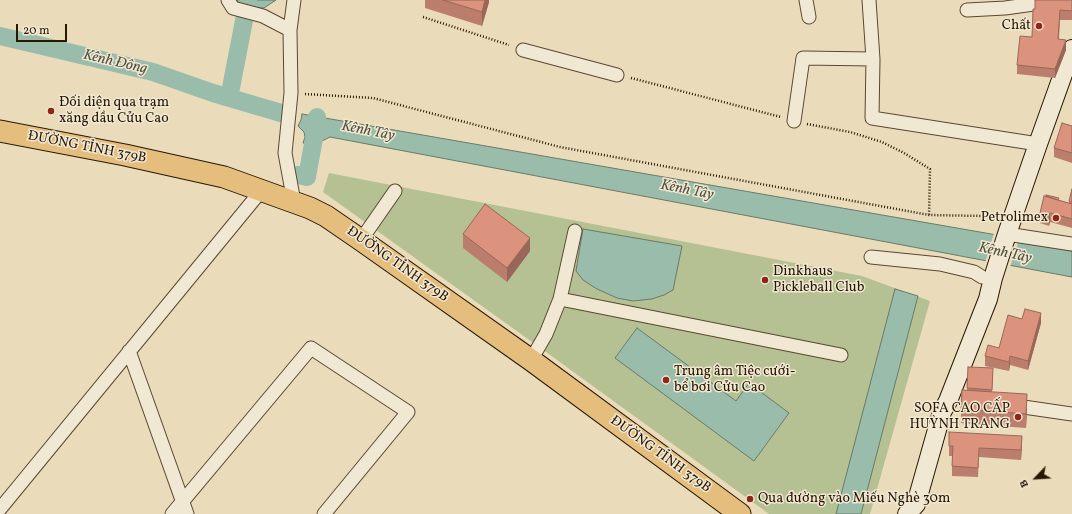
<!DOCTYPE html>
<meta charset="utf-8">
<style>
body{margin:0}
#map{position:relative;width:1072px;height:514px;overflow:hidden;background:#eadcbb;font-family:Vollkorn,serif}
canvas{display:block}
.north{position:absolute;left:1016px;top:458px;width:40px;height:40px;-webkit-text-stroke:3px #f1e8d3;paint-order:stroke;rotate:245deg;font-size:11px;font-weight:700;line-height:16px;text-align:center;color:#271701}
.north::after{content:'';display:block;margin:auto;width:14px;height:18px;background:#271701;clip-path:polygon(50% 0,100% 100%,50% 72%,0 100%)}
.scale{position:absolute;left:16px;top:24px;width:51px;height:18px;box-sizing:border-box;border:2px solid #271701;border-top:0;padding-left:5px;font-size:12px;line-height:14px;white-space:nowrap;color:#271701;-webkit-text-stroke:3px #f1e8d3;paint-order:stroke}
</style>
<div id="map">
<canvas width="1072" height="514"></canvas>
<div class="north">B</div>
<div class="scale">20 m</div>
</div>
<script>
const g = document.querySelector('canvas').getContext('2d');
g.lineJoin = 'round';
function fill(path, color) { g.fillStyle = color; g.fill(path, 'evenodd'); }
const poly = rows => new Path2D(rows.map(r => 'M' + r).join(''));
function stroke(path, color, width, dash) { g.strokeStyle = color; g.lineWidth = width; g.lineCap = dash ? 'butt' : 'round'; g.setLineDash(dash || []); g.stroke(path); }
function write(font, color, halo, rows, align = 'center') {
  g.font = font + ' Vollkorn,serif'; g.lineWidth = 3; g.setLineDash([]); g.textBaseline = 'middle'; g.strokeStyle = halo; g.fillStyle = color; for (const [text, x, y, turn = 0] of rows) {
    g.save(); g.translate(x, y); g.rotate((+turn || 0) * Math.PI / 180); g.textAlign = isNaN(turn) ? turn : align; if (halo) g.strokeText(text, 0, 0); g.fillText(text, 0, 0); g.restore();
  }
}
fill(poly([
 [329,173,862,276,930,301,870,514,769,514,546,352,323,192]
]), '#b5c192');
const water = poly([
 [237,0,276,0,264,8,237,7,237,0],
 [302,114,1020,239,1072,251,1072,277,330,137,314,145,303,143,305,137,304,132,298,126,301,120,302,114],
 [583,229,682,246,673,290,664,295,652,299,633,301,617,298,597,289,583,280,576,271,583,229],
 [895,289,918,296,861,514,836,514,895,289],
 [637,328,736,401,749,383,789,413,754,461,615,358,637,328]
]);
fill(water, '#99bcab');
stroke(water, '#6b7a67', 1);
fill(poly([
 [994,233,1020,237,1010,267,985,263]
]), '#eadcbb');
stroke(poly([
 [0,36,153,72,213,93,281,113],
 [229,98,248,0],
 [298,175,307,177,317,122,317,117]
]), '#99bcab', 18);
const minor = poly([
 [228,0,233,8,263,16,290,30],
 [294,0,290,30,291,93,285,153,294,202],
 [806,0,809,17],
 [869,0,873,59,872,118,1038,144],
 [967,10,1005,8,1062,0],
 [523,50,617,75],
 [794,121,803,58,873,59],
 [1007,234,1072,244],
 [361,240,395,191],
 [871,257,940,264,974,272,982,277],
 [560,299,575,231],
 [129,351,187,514],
 [531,360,546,334,560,299,841,355],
 [1010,405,1072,414],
 [0,509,261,191],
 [172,514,311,348,408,412,324,514]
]);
const secondary = poly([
 [907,514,916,504,942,412,948,401,988,299,993,278,1007,234,1038,144,1072,49]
]);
const primary = poly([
 [0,131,125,155,224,177,310,208,326,216,361,240,531,360,740,514]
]);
stroke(minor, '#584830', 15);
stroke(secondary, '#271701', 20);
stroke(primary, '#271701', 23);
stroke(poly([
 [423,17,509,45],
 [631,78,781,117],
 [305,94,373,98,560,147,929,215,985,216,995,219],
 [807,124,850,132,882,142,904,153,930,169,929,215]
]), '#271701', 2.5, [1, 2]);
stroke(minor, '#f1e8d3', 13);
stroke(secondary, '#f1e8d3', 18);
stroke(primary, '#e5be7e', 21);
fill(poly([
 [425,0,489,0,489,2,482,26,425,8],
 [1072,0,1072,20,1060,20,1059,39,1066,50,1055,78,1017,74,1017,65,1032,37,1035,9],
 [1072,126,1072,163,1054,157,1054,148],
 [1072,189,1072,228,1050,222,1049,226,1040,223,1040,213,1059,200,1069,203],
 [463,234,530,251,507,282,463,248],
 [1022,319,1041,323,1028,370,1010,365,1009,371,985,366,985,356,999,348],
 [968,367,993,378,992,392,1027,408,1026,428,961,423,961,409,967,390],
 [1022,445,1021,460,979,457,978,477,952,476,952,456,949,456,949,446]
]), '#bc7e6c');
fill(poly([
 [485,0,489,0,489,2,482,26,482,12],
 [1066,40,1066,50,1055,78,1055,69],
 [1050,213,1050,222,1049,226,1049,216],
 [530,238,530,251,507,282,507,268],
 [1041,313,1041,323,1028,370,1028,361],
 [1010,356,1010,365,1009,371,1009,362],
 [1027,394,1027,408,1026,428,1026,414],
 [1022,436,1022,445,1021,460,1021,450]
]), '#996758');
const building = poly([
 [443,0,485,0,482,12,443,0],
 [1035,0,1072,0,1072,11,1060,10,1058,39,1066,40,1055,69,1017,65,1020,36,1032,37,1033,9,1035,9,1035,0],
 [1062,123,1072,126,1072,153,1054,148,1062,123],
 [1072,189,1072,202,1069,201,1072,189],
 [1046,195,1059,198,1058,200,1046,196,1046,195],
 [1044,196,1072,204,1072,219,1050,213,1049,216,1040,213,1044,196],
 [485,204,530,238,507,268,463,234,485,204],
 [1025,309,1041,313,1028,361,1010,356,1009,362,985,356,988,345,999,348,1008,315,1022,319,1025,309],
 [968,367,993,368,992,390,967,388,968,367],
 [962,390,1027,394,1026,414,961,409,962,390],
 [949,432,1022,436,1021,450,979,448,978,468,952,466,953,446,949,446,949,432]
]);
fill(building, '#db937d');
stroke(building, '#996758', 1);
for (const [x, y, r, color] of [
 [1039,26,4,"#8f2418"],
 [51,111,4,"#8f2418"],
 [1056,218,4,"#8f2418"],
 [765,280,4,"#8f2418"],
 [666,380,4,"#8f2418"],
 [1018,417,4,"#8f2418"],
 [750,499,4,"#8f2418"]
]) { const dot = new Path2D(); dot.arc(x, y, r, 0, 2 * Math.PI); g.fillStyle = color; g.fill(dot); stroke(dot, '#f1e8d3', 1.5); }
write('14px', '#271701', '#f1e8d3', [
 ["Chất",1031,26,"right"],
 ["Đối diện qua trạm",59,103],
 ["xăng dầu Cửu Cao",59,119],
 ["Petrolimex",1048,218,"right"],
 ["Dinkhaus",773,272],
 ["Pickleball Club",773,288],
 ["Trung âm Tiệc cưới-",674,372],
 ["bể bơi Cửu Cao",674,388],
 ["SOFA CAO CẤP",1010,409,"right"],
 ["HUỲNH TRANG",1010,425,"right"],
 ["Qua đường vào Miếu Nghè 30m",758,499]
], 'left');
write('14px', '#271701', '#f1e8d3', [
 ["ĐƯỜNG TỈNH 379B",87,148,11],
 ["ĐƯỜNG TỈNH 379B",397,265,35],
 ["ĐƯỜNG TỈNH 379B",660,455,36]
]);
write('italic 15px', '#4f513c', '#f1e8d3', [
 ["Kênh Đông",115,63,13],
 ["Kênh Tây",368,132,11],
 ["Kênh Tây",687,191,11],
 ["Kênh Tây",1005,254,12]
]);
</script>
